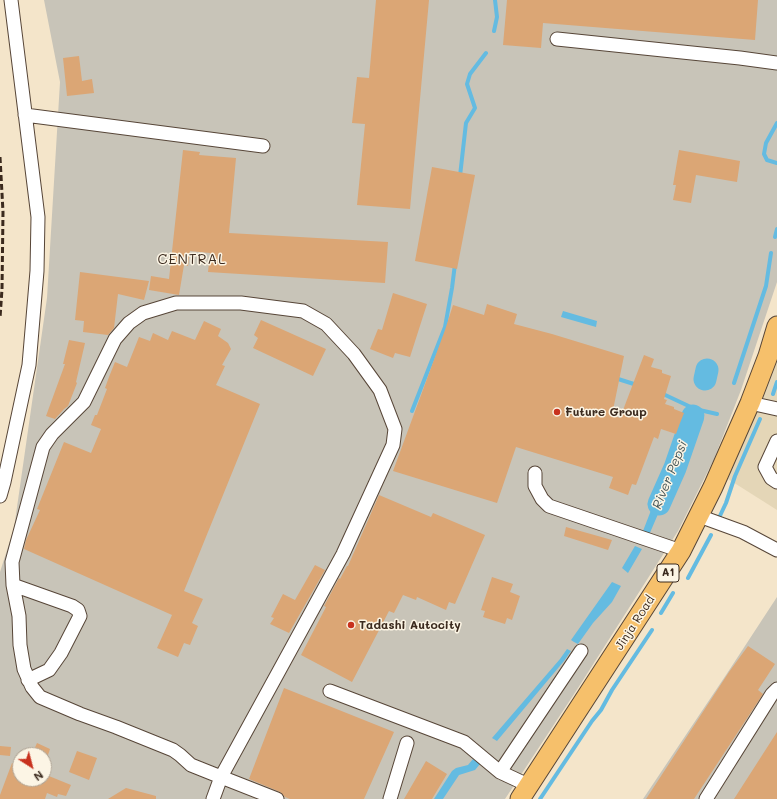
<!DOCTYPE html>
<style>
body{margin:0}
#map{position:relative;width:777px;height:799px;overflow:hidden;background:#f4e5ca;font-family:Mali,sans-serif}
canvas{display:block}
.north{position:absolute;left:12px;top:747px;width:40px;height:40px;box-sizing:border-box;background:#fcf5e5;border:1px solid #afa495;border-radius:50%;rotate:144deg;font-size:11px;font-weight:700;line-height:16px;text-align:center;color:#3b2a1e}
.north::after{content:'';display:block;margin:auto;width:14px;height:18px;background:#c8321e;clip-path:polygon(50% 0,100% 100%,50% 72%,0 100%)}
</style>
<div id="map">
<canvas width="777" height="799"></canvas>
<div class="north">N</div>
</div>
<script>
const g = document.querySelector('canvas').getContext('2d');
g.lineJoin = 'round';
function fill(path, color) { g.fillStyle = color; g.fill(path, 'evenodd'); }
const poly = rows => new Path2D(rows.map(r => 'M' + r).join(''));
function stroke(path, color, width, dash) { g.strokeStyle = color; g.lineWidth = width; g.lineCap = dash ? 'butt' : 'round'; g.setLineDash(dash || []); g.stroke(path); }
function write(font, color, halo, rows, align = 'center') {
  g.font = font + ' Mali,sans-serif'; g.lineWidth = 3; g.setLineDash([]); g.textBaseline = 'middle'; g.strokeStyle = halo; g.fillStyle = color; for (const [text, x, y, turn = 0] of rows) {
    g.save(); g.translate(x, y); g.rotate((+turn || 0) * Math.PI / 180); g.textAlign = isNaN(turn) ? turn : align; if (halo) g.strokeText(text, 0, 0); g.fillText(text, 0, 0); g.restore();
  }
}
fill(poly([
 [777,361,777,510,728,479]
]), '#e4d6b7');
fill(poly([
 [44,0,777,0,777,282,741,390,714,459,678,531,578,688,505,799,0,799,0,572,14,528,47,298,60,82],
 [20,755,44,755,44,779,20,779],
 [777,597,777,799,643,799,726,675]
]), '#c8c4b8');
fill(poly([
 [563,311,597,321,596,327,561,317],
 [690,415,696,418,678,466,672,464],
 [665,474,674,477,649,535,643,531],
 [635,546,642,549,628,573,622,568],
 [612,582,621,586,612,602,593,623,578,644,574,642,571,640],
 [567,649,571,651,564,661,497,741,492,738,560,659],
 [473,759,480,764,475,770,459,775,443,799,434,799,452,771,456,768,468,765]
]), '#64bbe1');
stroke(poly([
 [494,31,497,17,495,0],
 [777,123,766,143,764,154,767,160,777,163],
 [460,176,466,123,475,108,467,84,470,74,486,53],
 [775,237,777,229],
 [615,378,637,385],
 [734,383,766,286,771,253],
 [661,393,695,409,717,414],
 [773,394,777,382],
 [412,411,445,327,452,288,455,264],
 [718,520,726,503,735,476,760,419],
 [688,578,711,535],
 [661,613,673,593],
 [540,799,592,721,601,710,612,690,652,630]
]), '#64bbe1', 4);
stroke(poly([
 [705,379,707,370],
 [659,504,675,468,693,416]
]), '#64bbe1', 23);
fill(poly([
 [376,0,429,0,410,209,357,205,365,124,352,123,357,77,369,78],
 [507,0,758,0,755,40,543,23,541,48,503,45],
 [79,56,82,81,92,79,94,93,67,96,63,58],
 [183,150,200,152,199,155,236,158,229,233,388,242,385,283,208,272,210,253,190,251,188,266,184,265,179,295,149,290,151,276,169,279],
 [679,150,740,161,737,182,696,175,691,203,673,200,676,185,673,185],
 [432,167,475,175,457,269,415,261],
 [80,272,149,281,144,300,118,294,114,328,108,335,83,332,84,321,75,320],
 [393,293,427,304,410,357,395,353,393,358,370,349,378,329,382,330],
 [487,304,517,314,514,324,552,334,624,356,612,415,620,418,644,355,654,359,651,367,662,370,662,373,671,376,664,399,667,400,665,404,674,407,674,409,684,413,680,423,676,434,661,429,658,439,654,437,636,485,632,484,628,495,609,488,613,477,516,447,497,503,393,471,445,330,453,305,484,315],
 [261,320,326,349,313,376,253,348,258,338,254,335],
 [204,321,221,329,218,336,228,343,231,349,222,365,225,366,216,385,260,404,184,591,203,599,192,623,198,626,190,645,184,643,178,657,157,648,172,615,24,549,26,540,40,510,37,509,64,442,91,453,101,429,91,425,95,415,97,415,107,389,105,388,109,377,115,362,127,367,139,337,150,341,153,333,168,340,172,331,195,340],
 [69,340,85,343,76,382,77,383,68,406,64,409,55,419,46,416,65,364,63,364],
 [379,495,431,517,433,513,485,535,455,604,449,602,446,610,417,597,416,600,403,595,394,613,389,611,352,682,301,655,326,607,324,606,339,578,340,579,347,566,348,566],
 [566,527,612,540,608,550,564,536],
 [315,565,325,570,289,633,270,624,274,618,271,617,283,594,295,600],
 [492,577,513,584,510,592,520,596,512,620,507,618,505,624,483,617,485,611,481,610],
 [748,646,775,664,758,690,763,694,694,799,646,799,729,672],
 [284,688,394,732,364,799,290,799,285,797,280,792,249,779],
 [777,732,777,799,734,799],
 [37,743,50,749,47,758,44,756,44,755,33,752],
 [0,746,11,747,10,756,0,755],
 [77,751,97,758,89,780,69,772],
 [426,761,447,774,432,799,404,799],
 [12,763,20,766,20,779,44,779,44,774,71,785,66,796,58,794,57,797,47,793,45,799,0,799,0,795],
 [126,788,156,796,156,799,108,799]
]), '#dba675');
const minor = poly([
 [557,39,740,58,777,63],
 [25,115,263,146],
 [750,403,777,409],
 [777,441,765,467,771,478,777,482],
 [535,473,535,486,542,499,549,506,681,551],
 [0,496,4,482,29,365,37,271,38,217,11,0],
 [699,516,743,532,777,550],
 [13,585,72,606,78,610,80,616,61,653,49,670,28,680],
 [330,691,464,742,500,772,530,786],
 [500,772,581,651],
 [213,799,221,777,343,554,393,445,395,429,380,390,354,354,326,324,303,311,241,303,176,303,143,313,129,323,115,339,84,402,52,434,43,447,12,562,13,585,19,616,20,645,24,669,32,687,40,697,80,714,116,727,173,750,180,755,191,765,221,777,277,799],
 [390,799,407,743],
 [706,799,772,694,777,689]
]);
const highway = poly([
 [520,799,681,551,713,487,750,403,768,356,777,326]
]);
stroke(minor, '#574638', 15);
stroke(highway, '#574638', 21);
stroke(minor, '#fff', 13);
stroke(highway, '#f6c06b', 19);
stroke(poly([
 [0,157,3,212,2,289,0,318]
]), '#3b2a1e', 3, [6, 3]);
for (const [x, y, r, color] of [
 [557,412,4,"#c8321e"],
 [351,625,4,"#c8321e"]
]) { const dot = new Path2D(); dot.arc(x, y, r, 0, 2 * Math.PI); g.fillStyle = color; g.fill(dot); stroke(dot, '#fcf5e5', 1.5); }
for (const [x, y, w] of [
 [668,573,22]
]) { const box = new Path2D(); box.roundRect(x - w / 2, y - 9, w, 18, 3); g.fillStyle = '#fcf5e5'; g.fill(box); stroke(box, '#3b2a1e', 1); }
write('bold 11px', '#3b2a1e', null, [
 ["A1",668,573]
]);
write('bold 12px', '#3b2a1e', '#fcf5e5', [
 ["Future Group",565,412],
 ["Tadashi Autocity",359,625]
], 'left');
write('12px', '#3b2a1e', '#fcf5e5', [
 ["Jinja Road",635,623,-57]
]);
write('italic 13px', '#475658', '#fcf5e5', [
 ["River Pepsi",670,475,-68]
]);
g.letterSpacing = '1px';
write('14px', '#3b2a1e', '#fcf5e5', [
 ["CENTRAL",192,260]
]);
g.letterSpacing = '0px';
</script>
